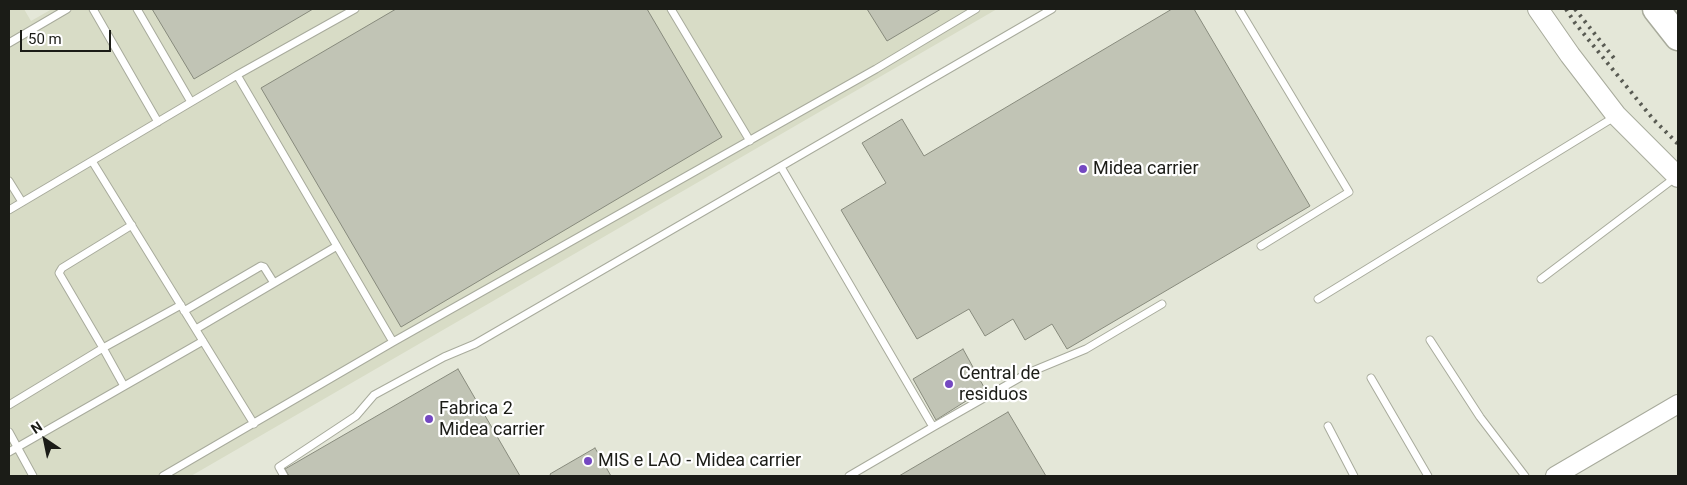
<!DOCTYPE html>
<style>
body{margin:0}
#map{position:relative;width:1687px;height:485px;overflow:hidden;background:#e4e7d8;font-family:Roboto,sans-serif}
canvas{display:block}
.frame{position:absolute;inset:0;border:10px solid #1b1c17;pointer-events:none}
.north{position:absolute;left:20px;top:415px;width:50px;height:50px;-webkit-text-stroke:4px #fff;paint-order:stroke;rotate:326deg;font-size:14px;font-weight:700;line-height:20px;text-align:center;color:#1b1c17}
.north::after{content:'';display:block;margin:auto;width:18px;height:22px;background:#1b1c17;clip-path:polygon(50% 0,100% 100%,50% 72%,0 100%)}
.scale{position:absolute;left:20px;top:30px;width:91px;height:22px;box-sizing:border-box;border:2px solid #1b1c17;border-top:0;padding-left:6px;font-size:15px;line-height:18px;white-space:nowrap;color:#1b1c17;-webkit-text-stroke:4px #fff;paint-order:stroke}
</style>
<div id="map">
<canvas width="1687" height="485"></canvas>
<div class="frame"></div>
<div class="north">N</div>
<div class="scale">50 m</div>
</div>
<script>
const g = document.querySelector('canvas').getContext('2d');
g.lineJoin = 'round';
function fill(path, color) { g.fillStyle = color; g.fill(path, 'evenodd'); }
const poly = rows => new Path2D(rows.map(r => 'M' + r).join(''));
function stroke(path, color, width, dash) { g.strokeStyle = color; g.lineWidth = width; g.lineCap = dash ? 'butt' : 'round'; g.setLineDash(dash || []); g.stroke(path); }
function write(font, color, halo, rows, align = 'center') {
  g.font = font + ' Roboto,sans-serif'; g.lineWidth = 4.5; g.setLineDash([]); g.textBaseline = 'middle'; g.strokeStyle = halo; g.fillStyle = color; for (const [text, x, y, turn = 0] of rows) {
    g.save(); g.translate(x, y); g.rotate((+turn || 0) * Math.PI / 180); g.textAlign = isNaN(turn) ? turn : align; if (halo) g.strokeText(text, 0, 0); g.fillText(text, 0, 0); g.restore();
  }
}
fill(poly([
 [9,9,24,9,31,21,52,9,997,9,191,476,9,476]
]), '#d8dcc6');
const building = poly([
 [152,9,313,9,194,79,152,9],
 [396,9,647,9,722,137,401,327,261,88,396,9],
 [867,9,941,9,887,41,867,9],
 [1172,9,1194,9,1310,206,1067,349,1052,324,1025,340,1013,319,985,336,969,309,917,339,841,210,886,183,862,143,902,119,924,156,1172,9],
 [963,349,985,389,936,420,913,379,963,349],
 [458,369,520,476,289,476,285,469,458,369],
 [1008,412,1046,476,899,476,1008,412],
 [595,448,611,476,551,476,550,474,595,448]
]);
fill(building, '#c1c4b5');
stroke(building, '#888b7d', 1);
const service = poly([
 [93,9,158,122],
 [137,9,191,102],
 [671,9,750,141],
 [1239,9,1349,192,1261,246],
 [9,43,67,9],
 [237,75,393,342],
 [92,161,254,424],
 [781,167,933,427,849,476],
 [9,181,22,202],
 [9,210,237,75,355,9],
 [1541,279,1676,177],
 [1318,299,1616,116],
 [184,311,261,266,264,267,274,283],
 [196,329,337,246],
 [1430,340,1480,417,1525,476],
 [1371,378,1428,476],
 [124,386,103,348,181,305],
 [9,405,103,348,59,273,62,268,132,225],
 [1328,426,1354,476],
 [933,427,1028,373,1086,349,1162,304],
 [9,432,33,476],
 [9,452,203,341],
 [163,476,393,342,876,69,976,9],
 [284,476,279,467,356,416,374,395,444,357,475,344,1052,9]
]);
const tertiary = poly([
 [1555,476,1678,404]
]);
const secondary = poly([
 [1538,9,1570,55,1616,115,1678,177]
]);
const motorway = poly([
 [1656,9,1678,37]
]);
stroke(service, '#a8ab9c', 9);
stroke(tertiary, '#a8ab9c', 20);
stroke(secondary, '#a8ab9c', 22);
stroke(motorway, '#a8ab9c', 29);
stroke(service, '#fff', 7);
stroke(tertiary, '#fff', 18);
stroke(secondary, '#fff', 20);
stroke(motorway, '#fff', 26);
stroke(poly([
 [1566,9,1575,23,1653,119,1678,144],
 [1575,9,1617,62]
]), '#595b53', 4, [2.5, 5]);
for (const [x, y, r, color] of [
 [1083,169,5,"#7448c1"],
 [949,384,5,"#7448c1"],
 [429,419,5,"#7448c1"],
 [588,461,5,"#7448c1"]
]) { const dot = new Path2D(); dot.arc(x, y, r, 0, 2 * Math.PI); g.fillStyle = color; g.fill(dot); stroke(dot, '#fff', 2); }
write('18px', '#1b1c17', '#fff', [
 ["Midea carrier",1093,169],
 ["Central de",959,374],
 ["residuos",959,395],
 ["Fabrica 2",439,409],
 ["Midea carrier",439,430],
 ["MIS e LAO - Midea carrier",598,461]
], 'left');
</script>
